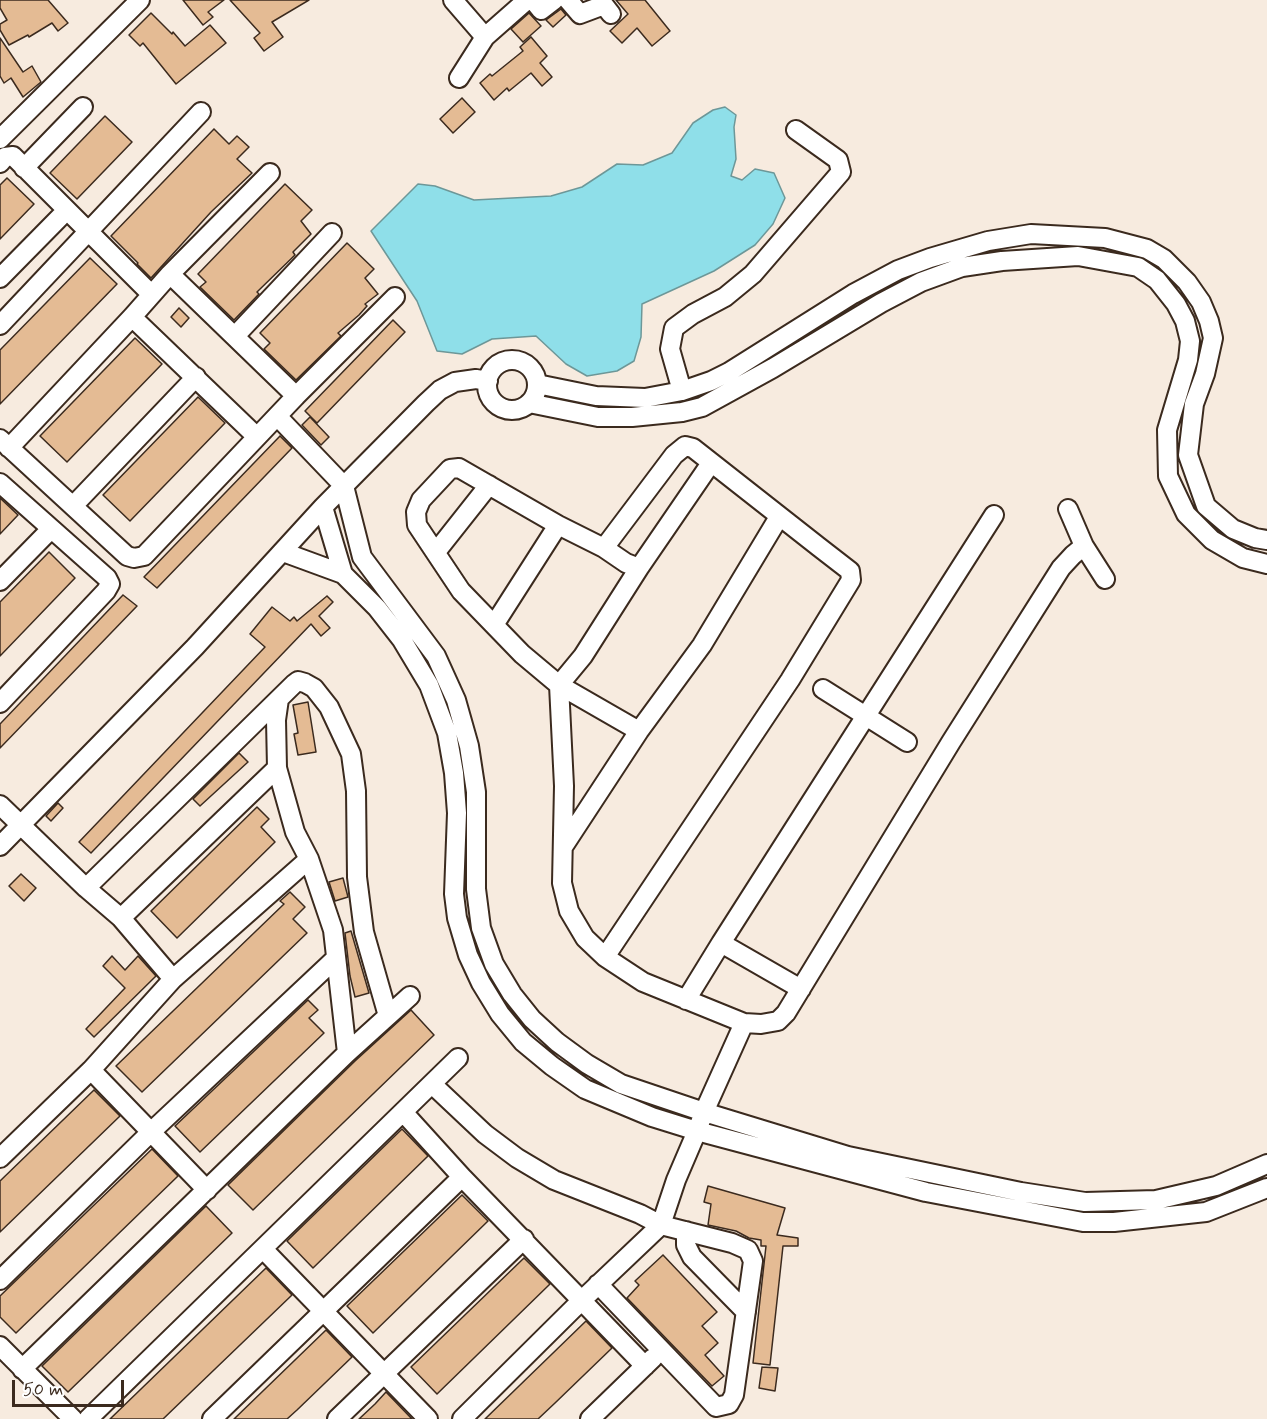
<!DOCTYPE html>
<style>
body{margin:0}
#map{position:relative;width:1267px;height:1419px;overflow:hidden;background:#f7ebdf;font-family:Mynerve,sans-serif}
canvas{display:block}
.scale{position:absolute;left:12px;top:1380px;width:112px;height:27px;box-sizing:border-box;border:3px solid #3b2a1e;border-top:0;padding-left:8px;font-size:18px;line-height:21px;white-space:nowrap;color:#3b2a1e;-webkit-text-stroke:4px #fff;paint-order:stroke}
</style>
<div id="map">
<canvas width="1267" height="1419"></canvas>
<div class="scale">50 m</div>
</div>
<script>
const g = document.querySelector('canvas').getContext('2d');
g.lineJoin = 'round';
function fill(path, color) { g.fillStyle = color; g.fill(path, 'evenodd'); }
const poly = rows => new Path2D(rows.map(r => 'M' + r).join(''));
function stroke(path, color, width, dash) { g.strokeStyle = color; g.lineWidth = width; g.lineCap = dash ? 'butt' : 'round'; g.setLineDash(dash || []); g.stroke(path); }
const water = poly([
 [725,107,736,115,734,127,736,159,731,176,742,180,755,169,774,173,785,198,773,224,755,245,714,271,642,304,641,337,634,361,617,371,587,376,566,364,536,336,492,339,462,354,437,351,417,301,371,231,418,184,435,186,474,200,551,196,582,187,617,164,643,165,672,153,693,123,713,110,725,107]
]);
fill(water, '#8fdfe9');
stroke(water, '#6d9798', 1.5);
const building = poly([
 [0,0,48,0,68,23,58,31,52,23,29,37,28,35,9,45,0,30,0,24,7,20,0,8,0,0],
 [183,0,224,0,208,12,213,17,203,25,183,0],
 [230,0,309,0,272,22,283,37,264,51,254,38,260,33,230,0],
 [616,0,645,0,670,31,652,46,637,28,622,43,610,31,628,14,616,0],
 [561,9,566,15,553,27,546,20,561,9],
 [151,13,172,34,173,32,185,46,210,25,226,43,176,84,143,43,140,46,129,35,151,13],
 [529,13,541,26,523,42,511,29,529,13],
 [531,37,547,56,540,63,552,77,542,86,531,73,509,91,507,88,494,100,480,83,490,74,492,76,523,51,520,47,531,37],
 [0,38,23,72,32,66,41,82,23,97,11,78,4,83,0,76,0,38],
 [462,98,475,112,453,133,440,119,462,98],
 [105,116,132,142,77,199,50,173,105,116],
 [214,129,229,144,237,136,249,147,237,159,252,173,211,212,151,278,137,264,138,263,111,236,214,129],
 [7,178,34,204,0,239,0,185,7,178],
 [285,184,312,210,301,221,311,234,293,252,295,255,257,292,259,294,234,320,200,287,206,282,198,274,285,184],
 [347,243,374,269,365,278,378,294,365,304,367,306,359,315,338,333,341,336,296,380,264,349,270,343,260,333,347,243],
 [90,258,117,284,0,404,0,350,90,258],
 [179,308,189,318,181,327,171,317,179,308],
 [393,320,405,332,317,423,305,411,393,320],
 [135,338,162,364,67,462,40,436,135,338],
 [198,397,225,423,130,521,103,495,198,397],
 [310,417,329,437,321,445,302,425,310,417],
 [280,436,292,448,157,588,144,577,280,436],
 [0,498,18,515,0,534,0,498],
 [49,552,75,578,0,656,0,602,49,552],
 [123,595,137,606,0,748,0,724,123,595],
 [327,596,333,602,319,616,330,628,321,636,311,624,91,853,79,842,265,647,250,634,272,607,290,621,294,617,297,621,327,596],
 [308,702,316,752,298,755,294,734,298,733,293,705,308,702],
 [239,753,248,762,200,806,193,799,239,753],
 [58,803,63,808,51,821,46,816,58,803],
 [257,807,269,819,261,827,275,842,177,938,151,911,257,807],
 [21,874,36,888,24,901,9,886,21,874],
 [343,878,348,897,335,901,329,882,343,878],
 [290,892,305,907,293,919,307,933,142,1092,116,1066,284,904,280,901,290,892],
 [351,931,369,993,355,997,350,976,345,933,351,931],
 [112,956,125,970,138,956,156,976,94,1037,86,1029,125,988,103,966,112,956],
 [308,1000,318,1010,309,1018,324,1033,200,1152,175,1126,308,1000],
 [411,1010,434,1035,253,1210,228,1185,355,1061,411,1010],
 [94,1090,120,1116,0,1232,0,1181,94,1090],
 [402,1129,428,1156,313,1268,287,1241,402,1129],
 [152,1149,178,1176,16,1333,0,1317,0,1296,152,1149],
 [708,1186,785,1208,777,1235,798,1238,798,1246,783,1246,770,1365,753,1363,766,1246,761,1246,761,1240,749,1238,736,1231,708,1225,711,1204,704,1202,708,1186],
 [462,1195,488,1221,373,1333,347,1306,462,1195],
 [206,1206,232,1233,68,1392,42,1366,206,1206],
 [663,1255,717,1312,702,1326,718,1343,705,1355,724,1376,712,1386,627,1298,639,1285,635,1281,663,1255],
 [524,1258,550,1284,437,1394,411,1367,524,1258],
 [266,1268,292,1295,189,1394,163,1419,110,1419,266,1268],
 [586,1321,612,1348,555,1403,538,1419,485,1419,586,1321],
 [326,1330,352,1357,297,1410,287,1419,234,1419,326,1330],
 [762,1367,778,1368,775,1391,759,1388,762,1367],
 [386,1392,412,1419,359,1419,375,1404,386,1392]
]);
fill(building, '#e4bb94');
stroke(building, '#3b2a1e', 1.5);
const minor = poly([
 [453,0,485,37],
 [533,0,541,10,554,0],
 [568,0,580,14,604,5,611,14],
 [459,78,485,37,527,0],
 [0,139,140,0],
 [0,163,5,157,13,156,151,294],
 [24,168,83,107],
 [170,274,296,396],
 [0,278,66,211],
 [132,317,257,437],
 [0,325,201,112],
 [235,336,332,233],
 '487 385a25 25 0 1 1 50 0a25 25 0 1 1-50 0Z',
 [537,384,596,396,645,398,682,391,711,381,729,372,853,294,898,270,930,258,988,241,1031,234,1105,238,1147,249,1164,259,1187,282,1201,302,1209,321,1213,338,1205,374,1194,404,1188,455,1206,506,1233,529,1255,538,1267,540],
 [682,391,670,349,674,328,693,314,725,297,753,274,841,172,838,160,796,130],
 [529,403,598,417,632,417,682,412,702,407,773,368,881,303,921,282,962,267,1002,261,1078,256,1138,267,1157,280,1176,304,1185,321,1190,341,1188,360,1167,430,1168,476,1186,514,1212,540,1243,558,1267,564],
 [277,416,344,486,362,557,436,656,456,700,469,746,476,792,476,889,481,928,494,964,512,994,532,1019,557,1042,587,1064,621,1084,704,1112,848,1156,1021,1192,1085,1202,1156,1200,1216,1186,1267,1164],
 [0,439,127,556,134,558,144,556,296,396,395,297],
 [9,448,132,317,170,274,270,173],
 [0,483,107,578,110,584,106,591,0,703],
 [73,506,196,377],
 [323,507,343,574],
 [1084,546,1105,579],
 [604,548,674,455,685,446,693,448,819,547,850,571,851,580,790,680,605,957],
 [283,552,343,574,377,608,402,640,429,685,447,733,454,773,457,813,454,894,457,918,468,955,481,983,500,1014,523,1042,552,1066,585,1089,652,1117,697,1131,926,1192,1083,1222,1114,1222,1206,1212,1267,1188],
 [436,552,489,485],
 [639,568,711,463],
 [0,581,51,529],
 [494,625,558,525],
 [823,689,907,742],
 [279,699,276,720,277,768,295,832,309,859,333,930,347,1053],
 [639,731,559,685,522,654,461,591,417,525,416,512,421,500,450,469,459,468,558,525,604,548,626,563,639,568,583,656,559,685,564,786,562,883,569,911,585,938,605,957,643,982,744,1023],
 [0,805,86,888,121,918,173,979],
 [0,846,195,647,323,507,426,403,440,390,455,382,476,379,488,381],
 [563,847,639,731,702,645,779,517],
 [86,888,294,684,298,681,305,683,314,688,329,707,351,754,356,791,357,877,364,932,388,1016],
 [121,918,277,768],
 [721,943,994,515],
 [686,1000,721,943,801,989],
 [91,1070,207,1190],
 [433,1085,485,1134,517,1158,554,1180,640,1214,661,1225,732,1243,748,1250,753,1261,734,1395,729,1404,716,1407,598,1284],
 [403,1112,462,1177,645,1366],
 [0,1158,91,1070,173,979,309,859],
 [686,1231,686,1245,692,1257,746,1312],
 [263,1249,428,1419],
 [0,1280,152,1131,336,958],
 [0,1346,73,1419],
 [22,1369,347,1053,410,996],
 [88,1419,458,1058],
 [212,1419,462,1177],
 [337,1419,524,1239],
 [462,1419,582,1300,661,1225,676,1180,697,1131,704,1112,744,1023,761,1024,778,1021,786,1013,951,742,1061,568,1073,555,1084,546,1068,509],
 [590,1419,653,1358]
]);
stroke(minor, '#3b2a1e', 22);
stroke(minor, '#fff', 18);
</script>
